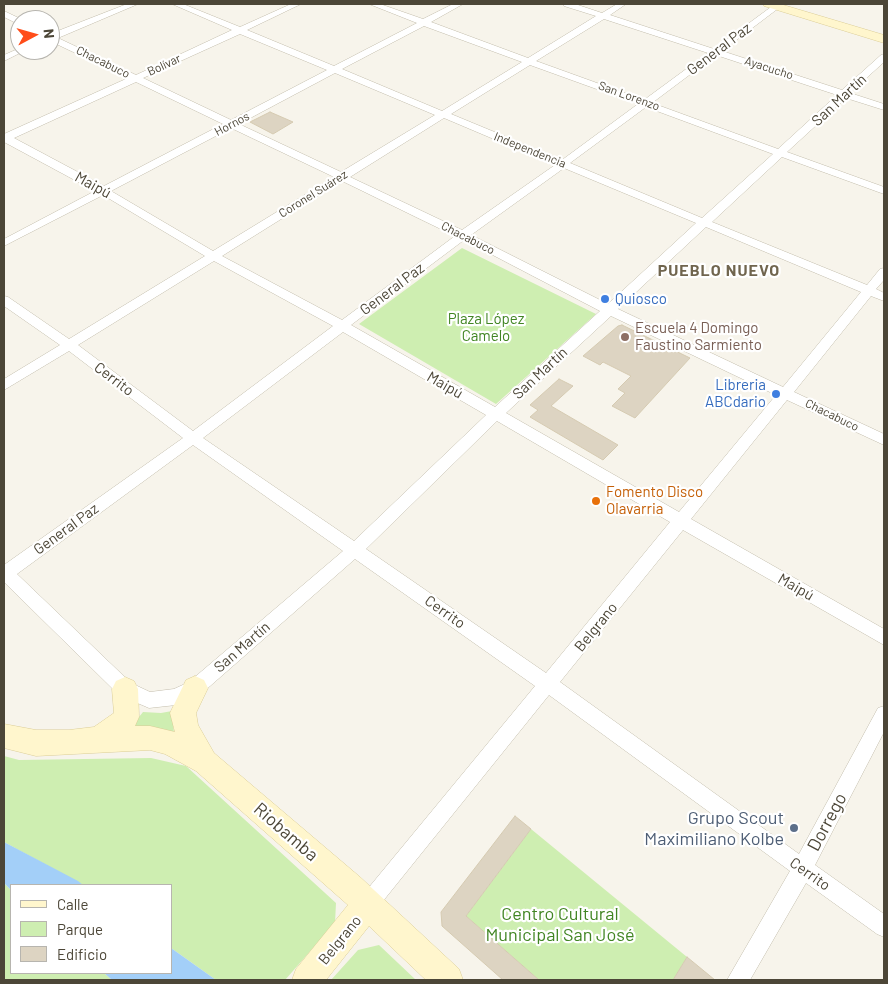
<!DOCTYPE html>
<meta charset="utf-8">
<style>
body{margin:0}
#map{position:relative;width:888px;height:984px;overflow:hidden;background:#f7f4eb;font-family:Barlow,sans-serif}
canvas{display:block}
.frame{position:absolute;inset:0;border:5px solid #4c4637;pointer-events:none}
.legend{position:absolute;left:10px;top:884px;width:162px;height:90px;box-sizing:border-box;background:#fff;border:1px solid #b7b5af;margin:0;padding:6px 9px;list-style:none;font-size:15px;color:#4c4637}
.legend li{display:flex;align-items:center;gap:10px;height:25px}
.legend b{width:25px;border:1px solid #b7b5af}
.north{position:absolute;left:10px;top:10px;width:50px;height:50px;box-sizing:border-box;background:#fff;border:1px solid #b7b5af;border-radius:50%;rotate:84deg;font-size:14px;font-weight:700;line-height:20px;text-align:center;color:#4c4637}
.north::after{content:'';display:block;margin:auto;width:18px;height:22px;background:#ff4d1a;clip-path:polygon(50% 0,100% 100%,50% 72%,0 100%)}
</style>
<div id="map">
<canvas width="888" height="984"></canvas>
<div class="frame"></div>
<ul class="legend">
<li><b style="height:6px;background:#fff6cd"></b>Calle</li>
<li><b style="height:14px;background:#ceeeb1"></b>Parque</li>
<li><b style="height:14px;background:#ddd4c2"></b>Edificio</li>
</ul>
<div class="north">N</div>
</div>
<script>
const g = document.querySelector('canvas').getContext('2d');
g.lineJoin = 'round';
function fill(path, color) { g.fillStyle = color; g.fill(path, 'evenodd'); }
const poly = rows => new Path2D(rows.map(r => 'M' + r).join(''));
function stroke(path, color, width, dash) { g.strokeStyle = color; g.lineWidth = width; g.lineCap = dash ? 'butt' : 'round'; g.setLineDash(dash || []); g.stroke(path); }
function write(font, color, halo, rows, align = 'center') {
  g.font = font + ' Barlow,sans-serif'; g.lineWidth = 4.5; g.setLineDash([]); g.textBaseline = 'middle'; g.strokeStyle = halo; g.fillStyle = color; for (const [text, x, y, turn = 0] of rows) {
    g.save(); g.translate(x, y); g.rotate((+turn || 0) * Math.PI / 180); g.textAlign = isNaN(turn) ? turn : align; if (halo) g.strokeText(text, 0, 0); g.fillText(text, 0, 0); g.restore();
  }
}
fill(poly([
 [462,248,596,314,496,404,359,324],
 [172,711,174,733,126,733,143,712,161,713],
 [4,756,19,760,151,758,186,766,336,903,335,923,285,980,216,980,171,948,171,885,83,885,4,842],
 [531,829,687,957,673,980,539,980,466,916],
 [4,883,11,890,11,973,104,973,112,980,4,980],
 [379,945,416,980,331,980,358,950]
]), '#ceeeb1');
fill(poly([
 [4,842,78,881,83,885,11,885,11,890,4,883],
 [171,948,216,980,112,980,104,973,171,973]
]), '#a3cff8');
const building = poly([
 [270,112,293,122,273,134,250,122,270,112],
 [622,325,690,358,635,418,612,406,625,393,618,389,631,376,603,362,600,365,583,356,618,326,622,325],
 [559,379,573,386,551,406,618,445,603,460,530,417,538,410,530,405,559,379],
 [515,816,531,829,466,916,539,980,503,980,442,926,441,912,515,816],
 [687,957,715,980,673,980,687,957]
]);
fill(building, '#ddd4c2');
stroke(building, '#d5cab1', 1);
const street = poly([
 [127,4,138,4,58,38,136,75,232,30,172,4,183,4,240,27,291,4,301,4,247,30,334,66,417,23,369,4,380,4,423,19,453,4,463,4,431,22,528,58,596,16,564,6,563,4,575,4,602,13,617,4,626,4,610,15,714,49,775,4,784,4,722,51,842,90,881,55,884,54,884,62,850,93,884,104,884,110,846,98,787,152,884,187,884,194,782,157,712,222,867,285,880,269,884,268,884,280,876,289,884,293,884,301,871,296,794,392,884,434,884,445,787,400,691,519,884,629,884,645,683,530,560,682,799,854,878,708,884,706,884,732,815,865,884,914,884,937,877,934,806,883,750,980,727,980,790,871,549,695,375,911,368,914,361,911,358,904,361,897,535,686,355,559,201,694,176,705,149,708,119,695,4,582,4,565,183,438,69,351,4,390,4,379,60,345,4,306,4,296,8,297,69,339,205,256,103,195,4,246,4,239,95,191,4,142,4,134,128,78,50,41,50,34,127,4],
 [604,19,708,53,644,100,536,61,604,19],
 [424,26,522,62,442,111,342,69,424,26],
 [240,34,327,70,231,120,143,78,240,34],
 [716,55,837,95,778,149,652,103,716,55],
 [530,65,638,104,562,160,451,114,530,65],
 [335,73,435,115,341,172,239,124,335,73],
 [136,82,223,124,104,186,14,138,136,82],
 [646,107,773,154,702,218,570,163,646,107],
 [444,118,555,165,462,230,350,177,444,118],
 [231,128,334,177,213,251,111,191,231,128],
 [564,168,696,223,608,304,471,235,564,168],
 [342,181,455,236,342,320,222,256,342,181],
 [706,227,861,292,783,387,618,309,706,227],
 [464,240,600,311,495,407,351,325,464,240],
 [214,261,333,326,193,431,78,345,214,261],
 [611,316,776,395,679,512,506,413,611,316],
 [343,332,486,415,354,541,203,438,343,332],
 [497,421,670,522,546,673,366,549,497,421],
 [193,445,343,551,189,682,174,689,150,692,131,683,17,574,193,445],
 [4,11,23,20,20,20,20,25,4,17,4,11],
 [20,48,20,50,26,50,4,61,4,55,20,48]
]);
const secondary = poly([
 [762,4,780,4,884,35,884,43,764,6,762,4],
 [195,676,204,680,208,688,196,713,198,725,214,753,360,877,459,969,463,980,426,980,369,926,326,980,292,980,296,969,348,905,196,771,165,754,150,750,36,756,4,748,4,724,36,730,69,730,94,727,114,713,112,689,116,681,125,677,134,681,138,689,139,717,135,726,150,726,175,732,170,713,186,680,195,676]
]);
stroke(street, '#c3bdac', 1);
stroke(secondary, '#dbcd97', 1);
fill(street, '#fff');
fill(secondary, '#fff6cd');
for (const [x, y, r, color] of [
 [605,299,5,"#3f7fe0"],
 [625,337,5,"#8d6e63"],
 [776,394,5,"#3f7fe0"],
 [596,501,5,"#e8710a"],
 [794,828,5,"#5c6f8a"]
]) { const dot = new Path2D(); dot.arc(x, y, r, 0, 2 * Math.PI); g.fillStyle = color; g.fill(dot); stroke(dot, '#fff', 2); }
write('12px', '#4c4637', '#fff', [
 ["Chacabuco",103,62,26],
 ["Bolívar",164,65,-25],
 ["Ayacucho",769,68,18],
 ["San Lorenzo",629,96,20],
 ["Hornos",232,124,-28],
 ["Independencia",530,150,22],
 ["Coronel Suárez",313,194,-32],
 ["Chacabuco",468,238,27],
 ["Chacabuco",832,415,26]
]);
write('15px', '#4c4637', '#fff', [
 ["General Paz",719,49,-37],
 ["San Martín",839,100,-43],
 ["Maipú",93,185,29],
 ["General Paz",392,289,-37],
 ["San Martín",540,373,-43],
 ["Cerrito",114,379,37],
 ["Maipú",445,385,30],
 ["General Paz",66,529,-36],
 ["Maipú",796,587,30],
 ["Cerrito",445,612,35],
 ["Belgrano",596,627,-51],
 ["San Martín",242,647,-41],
 ["Cerrito",810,874,35],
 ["Belgrano",340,940,-51]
]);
write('15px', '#366cbe', '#fff', [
 ["Quiosco",615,299],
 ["Libreria",766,385,"right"],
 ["ABCdario",766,402,"right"]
], 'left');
write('15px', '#418523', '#fff', [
 ["Plaza López",486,319],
 ["Camelo",486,336]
]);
write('15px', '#785e54', '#fff', [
 ["Escuela 4 Domingo",635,328],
 ["Faustino Sarmiento",635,345]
], 'left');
write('15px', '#c56008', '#fff', [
 ["Fomento Disco",606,492],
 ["Olavarria",606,509]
], 'left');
g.letterSpacing = '1px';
write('bold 16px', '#70654e', '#fff', [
 ["PUEBLO NUEVO",719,271]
]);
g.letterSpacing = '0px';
write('18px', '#4e5e75', '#fff', [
 ["Grupo Scout",784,818],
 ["Maximiliano Kolbe",784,839]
], 'right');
write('18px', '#4c4637', '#fff', [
 ["Dorrego",827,822,-62],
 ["Riobamba",286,832,41]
]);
write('18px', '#418523', '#fff', [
 ["Centro Cultural",560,914],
 ["Municipal San José",560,935]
]);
</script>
